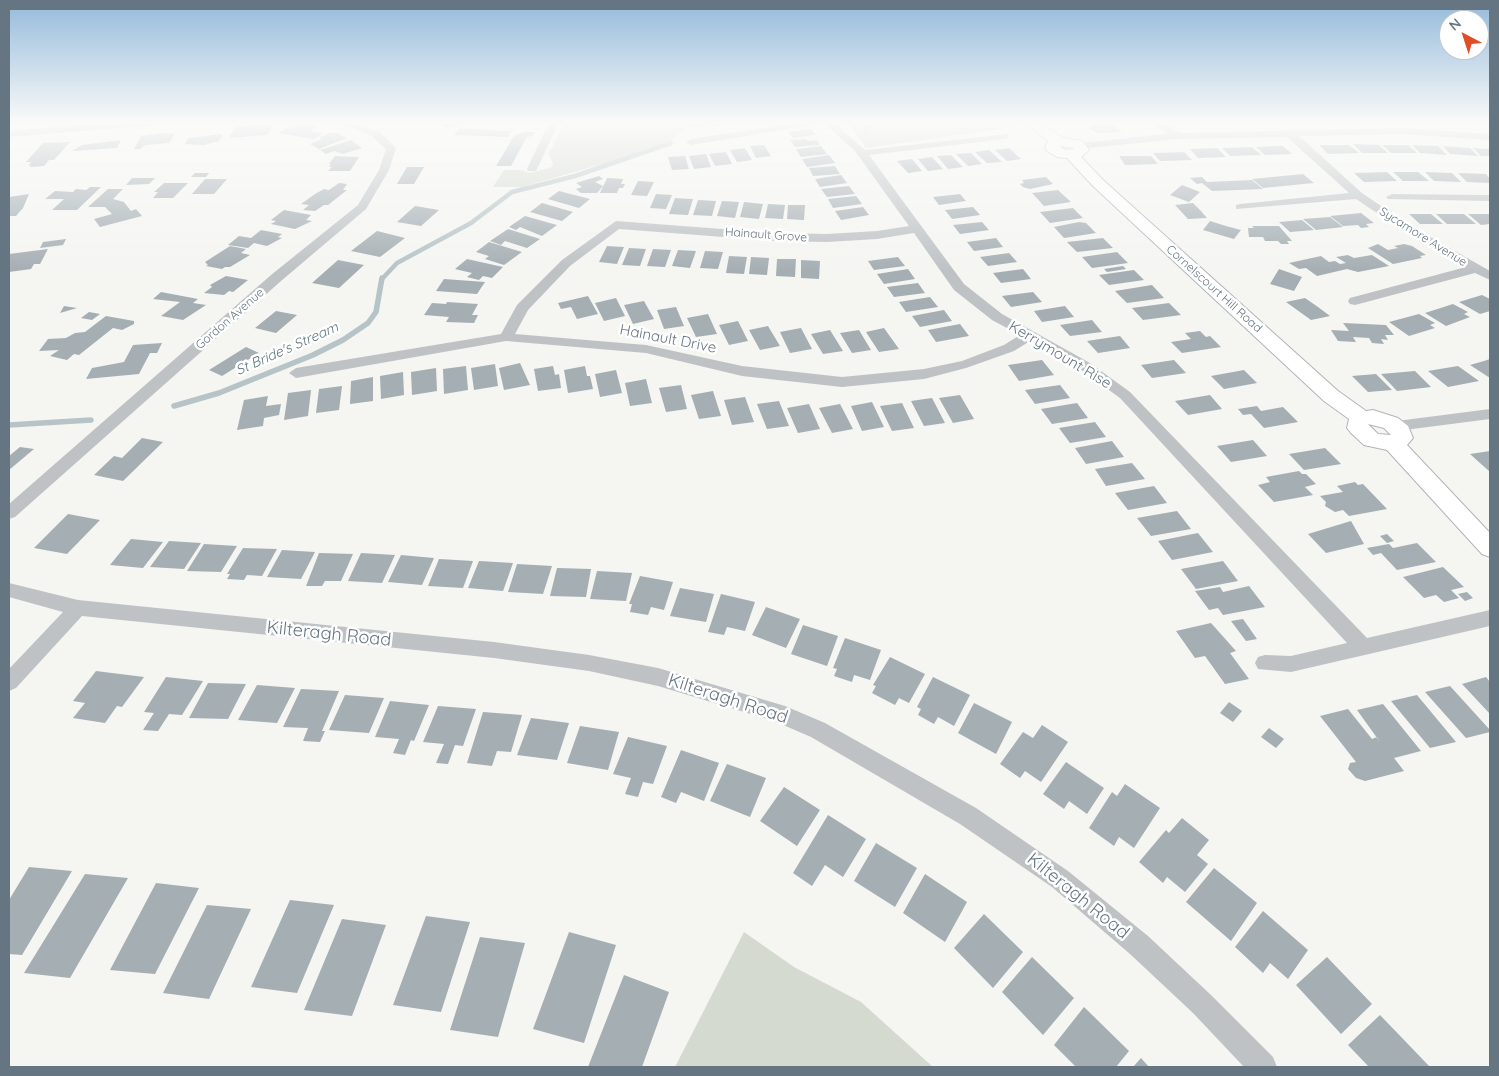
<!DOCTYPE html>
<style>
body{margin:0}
#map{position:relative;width:1499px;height:1076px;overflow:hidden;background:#f5f5f2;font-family:Quicksand,sans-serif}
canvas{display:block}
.frame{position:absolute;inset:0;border:10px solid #657682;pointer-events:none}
.north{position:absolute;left:1439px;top:10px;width:50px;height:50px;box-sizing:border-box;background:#fff;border:1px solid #c1c8cd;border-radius:50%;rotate:320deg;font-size:14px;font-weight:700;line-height:20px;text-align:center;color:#657682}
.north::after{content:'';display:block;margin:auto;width:18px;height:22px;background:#e04e27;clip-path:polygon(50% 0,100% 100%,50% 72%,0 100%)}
</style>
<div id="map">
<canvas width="1499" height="1076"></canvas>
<div class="frame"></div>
<div class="north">N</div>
</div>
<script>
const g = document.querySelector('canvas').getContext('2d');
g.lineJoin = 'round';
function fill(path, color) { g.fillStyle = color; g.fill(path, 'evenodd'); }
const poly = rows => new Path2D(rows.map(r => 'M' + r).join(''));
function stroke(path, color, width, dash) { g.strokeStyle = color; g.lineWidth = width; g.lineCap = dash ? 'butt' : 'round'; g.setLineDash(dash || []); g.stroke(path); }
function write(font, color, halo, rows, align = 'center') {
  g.font = font + ' Quicksand,sans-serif'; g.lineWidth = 5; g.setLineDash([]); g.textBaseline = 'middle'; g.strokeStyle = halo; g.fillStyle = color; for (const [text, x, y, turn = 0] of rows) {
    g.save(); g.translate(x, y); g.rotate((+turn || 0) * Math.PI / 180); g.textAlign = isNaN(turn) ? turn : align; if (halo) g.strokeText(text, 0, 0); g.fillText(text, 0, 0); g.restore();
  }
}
fill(poly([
 [565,122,682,122,684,130,670,141,623,158,522,187,493,187,504,170,520,170,530,173,552,167,553,165,549,153],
 [848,122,1010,122,1016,127,866,148],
 [744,932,794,967,861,1002,933,1067,675,1067]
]), '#d5dad1');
stroke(poly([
 [382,279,397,263,471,223,512,192,575,176,671,143]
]), '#b6c3c7', 4.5);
stroke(poly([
 [174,406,219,393,313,355,343,340,368,323,376,312,382,278],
 [9,425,91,420]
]), '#b6c3c7', 5.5);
fill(poly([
 [446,122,460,122,456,127,442,127],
 [686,122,703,122,705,125,690,127],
 [707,122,724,122,726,124,710,126],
 [1090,122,1108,122,1122,132,1097,133,1088,127,1095,126],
 [300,124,317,126,310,131,323,133,314,139,278,133,288,127,294,128],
 [274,125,267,135,229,138,236,127],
 [460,128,473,129,512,131,508,137,454,135],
 [811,129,816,135,793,138,789,132],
 [524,132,535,132,533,136,527,137,511,166,496,166,514,136],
 [161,133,175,134,169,143,145,145,140,149,134,149,141,136],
 [330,133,337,133,347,138,319,149,310,144,322,139,319,137],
 [223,134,219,141,204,145,185,144,188,138],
 [806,139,808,141,817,140,820,145,795,147,790,140],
 [121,140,117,148,72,151,82,145],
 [351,140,362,148,343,154,334,151,326,154,320,150],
 [70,142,54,160,49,160,44,166,31,167,29,165,31,162,26,162,43,143],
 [1353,144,1379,145,1388,153,1362,153],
 [764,145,771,156,756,158,750,146],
 [1319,145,1349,145,1359,153,1328,154],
 [1382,145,1408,145,1417,153,1391,153],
 [1412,145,1438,146,1447,155,1420,153],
 [821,146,827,154,801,157,796,149],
 [1273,146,1283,146,1292,154,1265,155,1256,147],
 [1443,146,1470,148,1478,156,1450,154],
 [1252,147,1261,155,1230,156,1222,148],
 [745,148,752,160,737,162,730,150],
 [1009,148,1021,159,1007,161,995,150],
 [1217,148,1226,157,1198,158,1190,149],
 [1473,148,1490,149,1490,156,1481,156],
 [989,150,1002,162,987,163,975,152],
 [726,152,732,164,715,166,709,154],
 [1184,152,1192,160,1160,161,1153,153],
 [971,153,982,164,968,166,956,154],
 [706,154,711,167,694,169,689,156],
 [829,155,835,163,807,167,802,159],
 [951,155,963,167,948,169,937,156],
 [335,156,359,157,350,171,328,171,332,167,329,167,331,164,329,164],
 [685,156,689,169,672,170,668,157],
 [1119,156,1151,156,1158,164,1125,165],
 [932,157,943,169,928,171,918,159],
 [912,159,922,171,908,173,897,161],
 [835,166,840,174,813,176,809,168],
 [407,167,424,167,414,184,397,184],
 [1387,172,1397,181,1364,182,1354,173],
 [1393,172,1418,172,1429,181,1403,181],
 [1425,172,1452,173,1461,182,1434,181],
 [195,173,209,173,206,177,191,177],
 [1458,173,1486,174,1490,179,1490,183,1467,182],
 [1303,174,1314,183,1263,188,1252,179],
 [841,175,847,183,820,187,815,179],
 [599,176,603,179,595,182,603,186,597,193,581,193,576,189,582,187,576,183],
 [1046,177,1053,184,1030,189,1023,187,1020,184,1024,183,1022,180],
 [1202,177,1207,182,1252,180,1263,189,1212,191,1202,183,1197,184,1190,178],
 [132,178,155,178,149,184,126,185],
 [607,178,623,179,621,184,625,184,623,188,619,188,617,193,600,193],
 [205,179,227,179,214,194,192,194],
 [638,181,654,182,647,196,631,195],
 [164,183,188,183,173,198,153,198,158,192,154,192],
 [339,183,347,184,343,190,347,190,328,205,324,205,315,211,303,210,309,205,301,204,315,194,324,189,329,190],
 [1182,185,1200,192,1189,202,1170,195],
 [849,186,855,194,827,197,821,189],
 [90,187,101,187,77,210,52,210,64,199,45,199,55,191,73,192,76,189,86,190],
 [108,189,123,189,113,199,124,202,131,211,136,209,142,216,100,227,94,219,112,214,105,207,88,207],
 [1058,190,1071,202,1044,206,1032,193],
 [559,191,590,199,579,208,548,199],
 [29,194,23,208,16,216,9,216,9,197],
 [656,194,672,195,666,209,650,208],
 [960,194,966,201,939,205,933,197],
 [856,196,862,204,833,208,828,199],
 [675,198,693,199,688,215,669,214],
 [698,200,716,201,712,216,693,215],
 [722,201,739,202,735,218,717,216],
 [744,202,763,204,759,219,740,217],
 [542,203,573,212,562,221,530,212],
 [1193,203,1200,210,1207,218,1188,219,1175,205],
 [768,204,785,205,783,219,765,218],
 [788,205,805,205,804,220,787,219],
 [415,206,439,210,421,226,397,222],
 [863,207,869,215,841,220,835,211],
 [973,207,980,215,952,219,945,210],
 [1073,208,1083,218,1050,223,1040,212],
 [284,210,311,215,306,220,312,221,295,229,271,224,276,221,271,220],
 [1361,213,1374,223,1366,224,1369,227,1361,228,1358,225,1343,226,1330,216],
 [1409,214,1431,214,1443,224,1420,224],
 [1436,214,1464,214,1476,224,1447,224],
 [1468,214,1490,214,1490,224,1481,225],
 [525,216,557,225,542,236,520,227,516,230,509,227],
 [1330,217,1343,227,1316,230,1303,219],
 [1302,220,1314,230,1290,232,1279,222],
 [1210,221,1226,226,1241,230,1234,239,1203,230],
 [982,222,989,230,960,234,953,225],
 [1079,222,1086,223,1096,233,1064,238,1054,227],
 [1252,226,1279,226,1292,241,1287,241,1289,244,1281,244,1278,241,1265,241,1263,237,1249,237,1248,228,1254,228],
 [508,229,540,239,527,248,505,241,501,245,490,241],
 [261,230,282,234,278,237,282,238,267,246,254,243,248,248,228,245,239,236,251,238],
 [377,231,405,238,380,257,351,251],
 [996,238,1003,247,974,251,967,242],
 [1103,238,1113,248,1077,252,1067,242],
 [66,239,63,245,40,248,43,242],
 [489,242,522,252,504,265,485,259,489,256,476,252],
 [1378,244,1388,250,1398,248,1394,246,1404,244,1412,246,1426,255,1420,256,1422,258,1393,264,1368,248],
 [230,246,246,249,241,253,250,255,230,267,225,267,222,269,206,266,208,265,205,262],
 [607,246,624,247,617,264,599,262],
 [629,248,646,249,640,266,622,265],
 [48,249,40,264,34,264,31,269,9,272,9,254],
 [653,249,671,250,665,267,647,266],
 [678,250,696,251,690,268,672,266],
 [705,251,723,252,718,269,700,268],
 [1117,252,1128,263,1092,268,1082,257],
 [1009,253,1017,262,988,266,980,257],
 [1348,255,1354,258,1372,255,1389,266,1358,272,1347,269,1317,276,1306,268,1299,269,1289,263,1321,256,1329,262,1335,261,1340,264,1346,263,1336,257],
 [729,256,747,257,744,274,726,273],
 [751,257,769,258,767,275,749,274],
 [898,257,905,266,874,270,868,261],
 [467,259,503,267,492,278,483,276,479,280,467,277,472,273,455,269],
 [777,259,796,259,795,277,776,276],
 [338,260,364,265,339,288,312,283],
 [801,260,820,261,819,279,801,278],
 [1123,266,1126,269,1107,272,1104,269],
 [908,269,915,279,884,284,877,274],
 [1023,269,1031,279,1001,283,993,273],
 [1279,269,1302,277,1294,291,1270,284],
 [1134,270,1144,280,1109,285,1099,275],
 [226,276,248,280,233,292,229,291,224,295,204,293,212,287,210,285],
 [444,279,485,282,477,294,436,291],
 [918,283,925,293,894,297,887,287],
 [1152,285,1164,298,1127,303,1115,291],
 [161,292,198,299,193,303,206,305,183,320,161,316,180,302,153,299],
 [1033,292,1042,302,1011,307,1002,296],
 [1482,295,1490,299,1490,311,1480,314,1459,302],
 [588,296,598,314,577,319,571,307,561,309,558,303],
 [930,297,938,307,906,312,899,302],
 [616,298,625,316,604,321,595,303],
 [1305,298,1318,307,1330,316,1311,320,1286,302],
 [644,301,654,319,633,324,624,305],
 [447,302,478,304,472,315,478,315,474,323,446,322,449,317,424,315,432,303,446,304],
 [1169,303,1181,315,1143,320,1132,308],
 [1453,304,1468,312,1464,314,1470,317,1446,326,1425,313],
 [64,306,77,308,60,313],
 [1065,306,1074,317,1042,322,1034,311],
 [676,307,684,326,664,329,657,310],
 [944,310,952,321,920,327,912,316],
 [276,311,297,315,276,333,255,328],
 [89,312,100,314,92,320,81,318],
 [708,314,717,334,696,337,687,318],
 [1419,314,1435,323,1430,325,1435,328,1409,336,1389,322],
 [106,316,134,321,134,324,122,330,113,328,79,355,74,354,67,360,50,356,59,350,39,351,48,339,66,338,75,333,85,332],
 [1092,320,1102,332,1070,336,1060,325],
 [738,321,748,341,729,345,719,325],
 [1343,323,1386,325,1394,335,1385,335,1388,340,1381,339,1384,344,1372,343,1369,338,1353,337,1356,342,1338,341,1331,330,1349,331],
 [960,324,969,336,936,342,928,330],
 [768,326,780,346,760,350,749,330],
 [801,328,812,349,790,353,780,332],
 [884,328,899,349,879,352,866,332],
 [830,330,843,351,823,354,811,334],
 [859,330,871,350,852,353,840,333],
 [1200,331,1206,337,1210,336,1221,347,1182,353,1171,342,1191,339,1185,333],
 [1120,336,1130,348,1098,353,1087,341],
 [162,343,157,353,150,353,139,374,86,379,92,368,124,362,133,345],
 [246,347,259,353,222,376,209,370],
 [1490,359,1490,378,1470,365,1484,361],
 [1042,360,1054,375,1019,381,1008,365],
 [1174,360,1186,373,1152,378,1141,365],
 [520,363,530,385,504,390,499,368],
 [495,364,498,386,474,390,471,368],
 [466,366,468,390,444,394,443,369],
 [553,366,555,375,559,374,561,388,538,391,534,369],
 [585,366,587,376,590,376,593,389,568,393,564,370],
 [1458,366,1479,381,1448,387,1428,371],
 [436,368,437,391,412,395,411,372],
 [616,370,622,393,600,397,595,374],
 [1244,370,1257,383,1224,389,1211,376],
 [1415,371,1431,387,1397,391,1381,374],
 [403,372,404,395,381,399,380,376],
 [1376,374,1392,390,1368,392,1352,376],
 [373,377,373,401,350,404,351,381],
 [646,379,652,403,630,406,625,383],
 [681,385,687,409,666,412,659,388],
 [1060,385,1070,398,1035,404,1025,390],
 [342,386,339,410,316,413,319,389],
 [311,390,308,416,284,420,288,393],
 [713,391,721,416,699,419,691,395],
 [960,395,974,419,953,423,939,398],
 [1210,395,1222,409,1188,415,1175,401],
 [268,396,266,406,281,404,279,415,264,418,263,426,237,430,244,400],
 [745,397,754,422,732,425,724,400],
 [932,398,945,423,924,426,911,401],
 [779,401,789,426,767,429,757,404],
 [872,402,884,427,862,431,851,406],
 [902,403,914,428,892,431,880,406],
 [1077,403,1088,418,1052,424,1041,409],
 [809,404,820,429,798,433,787,408],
 [840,404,853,429,832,433,819,408],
 [1257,406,1261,411,1283,407,1298,422,1264,428,1251,414,1243,415,1238,409],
 [1095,422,1106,437,1070,443,1059,428],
 [142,438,163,442,123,481,94,475,114,456,122,458],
 [1253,440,1267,456,1231,462,1217,446],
 [1112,441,1124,457,1086,464,1075,448],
 [20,447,34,449,9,470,9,456],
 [1325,448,1341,464,1304,470,1289,454],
 [1490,451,1490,472,1470,454],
 [1132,463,1145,479,1106,486,1095,469],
 [1299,471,1302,474,1306,474,1316,484,1305,487,1313,495,1274,502,1258,485,1270,482,1266,477],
 [1355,482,1358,485,1363,484,1387,509,1349,516,1343,510,1335,512,1325,506,1326,502,1320,496,1343,492,1337,486],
 [1154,486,1167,503,1128,510,1115,493],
 [1177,511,1191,529,1151,536,1137,518],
 [68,514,100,520,67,554,34,548],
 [1351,521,1364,544,1326,553,1308,534],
 [1198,533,1213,552,1172,560,1158,541],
 [1387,534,1394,541,1387,543,1380,536],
 [131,539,163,542,143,568,110,565],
 [169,541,201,543,184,569,150,567],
 [1417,543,1436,562,1397,570,1381,553,1373,555,1367,548,1389,544,1393,548],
 [204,544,237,546,221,572,187,571],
 [243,548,277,549,262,576,247,575,244,580,227,579,230,574,227,574],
 [282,550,315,552,301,579,267,577],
 [319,553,353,554,341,581,325,581,322,586,306,586],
 [361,553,395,555,382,583,348,581],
 [401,555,434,558,422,585,388,582],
 [439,559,473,561,463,588,428,586],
 [479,561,513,563,503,591,468,588],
 [1223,561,1238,581,1196,589,1181,569],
 [517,564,552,566,543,594,508,592],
 [1443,567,1464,587,1451,590,1459,598,1444,602,1436,595,1424,598,1403,577],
 [557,568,591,569,586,597,550,596],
 [597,571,632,573,626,601,590,599],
 [640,576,673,582,664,610,651,607,648,615,630,612,632,604,629,604],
 [1249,586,1265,607,1223,615,1218,608,1209,610,1195,591,1220,587,1223,592],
 [680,588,714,594,706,622,670,616],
 [1467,592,1473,598,1465,601,1458,594],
 [721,594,755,602,745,631,727,627,724,635,708,632],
 [766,607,800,619,786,648,752,635],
 [1243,619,1257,639,1246,641,1231,621],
 [1211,623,1236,651,1230,653,1249,679,1225,684,1205,656,1195,658,1176,631],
 [803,625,838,636,827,666,791,654],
 [845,638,881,650,870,680,854,675,852,682,834,676,837,669,833,668],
 [890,657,925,674,909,703,899,698,895,705,872,693,876,686,873,685],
 [96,671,144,677,122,707,117,706,105,723,73,718,85,703,73,701],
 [166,677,203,681,182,715,169,714,158,731,143,730,154,713,144,712],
 [933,677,970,695,954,726,938,717,934,724,918,715,921,709,917,707],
 [1486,677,1490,682,1490,714,1462,684],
 [208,683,246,684,228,719,189,718],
 [257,685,295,688,277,723,238,720],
 [1450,686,1490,730,1490,732,1466,738,1425,692],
 [301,689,339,691,322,731,325,731,320,742,303,741,308,728,283,727],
 [345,695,384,698,369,733,329,730],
 [1417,695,1456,742,1430,748,1391,701],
 [390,701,429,705,414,741,411,740,405,755,393,753,399,739,375,737],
 [1229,702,1242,711,1233,722,1220,713],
 [974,703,1012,722,996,754,958,733],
 [1383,704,1421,751,1394,758,1404,771,1365,781,1356,778,1348,769,1350,763,1356,762,1320,716,1348,709,1372,739,1377,737,1380,742,1357,710],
 [438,706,476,709,463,746,455,745,448,764,436,763,444,744,423,742],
 [483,712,522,715,511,752,497,751,492,766,467,763],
 [531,718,569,723,557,760,517,755],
 [1042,725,1068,742,1041,782,1025,771,1020,778,1000,764,1023,732,1033,738],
 [580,726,619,732,608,770,567,763],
 [1269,728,1284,739,1276,748,1261,737],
 [628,737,667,746,653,784,643,782,638,797,625,794,631,778,613,774],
 [681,750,719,763,704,801,681,792,676,803,661,797],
 [1066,762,1104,788,1087,814,1069,801,1064,809,1043,794],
 [727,764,766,778,750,817,710,801],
 [1125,784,1160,808,1134,848,1119,837,1114,846,1089,828,1112,792,1117,796],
 [784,787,820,810,797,846,760,821],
 [828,815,866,839,843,877,825,865,812,886,793,873],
 [1182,818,1209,840,1197,855,1208,864,1185,892,1167,877,1163,883,1139,862,1166,830,1169,833],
 [876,843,917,868,895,907,854,881],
 [29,867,72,871,22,955,9,954,9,900],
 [1214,868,1257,903,1231,941,1186,902],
 [85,874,128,878,70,978,24,973],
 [925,874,967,902,945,942,903,913],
 [156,883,199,888,155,974,110,970],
 [290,900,334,905,297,993,251,987],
 [207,905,251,909,209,999,163,993],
 [1263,911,1308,950,1288,979,1270,963,1263,973,1235,947],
 [984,914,1023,952,993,988,954,948],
 [426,916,470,922,441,1012,393,1005],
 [342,919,386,925,352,1016,304,1010],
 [569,932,616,945,584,1043,533,1029],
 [480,937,525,943,498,1037,450,1030],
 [1032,957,1074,998,1043,1035,1002,992],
 [1327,957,1372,1004,1341,1034,1296,985],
 [624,975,669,992,642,1067,588,1067],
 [1084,1007,1129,1051,1116,1067,1076,1067,1054,1045],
 [1380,1015,1430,1067,1369,1067,1348,1045],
 [1141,1058,1149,1067,1133,1067]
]), '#a5aeb3');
const secondary = poly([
 [1025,122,1039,122,1063,138,1082,141,1089,150,1081,157,1103,180,1338,391,1366,411,1373,410,1398,418,1408,426,1413,438,1407,445,1490,533,1490,557,1482,554,1387,450,1364,445,1351,433,1347,428,1349,419,1324,401,1093,186,1067,158,1057,157,1047,151,1045,148,1048,141,1025,122],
 [1059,146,1073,148,1074,149,1065,150,1059,146],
 [1368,424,1384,428,1391,435,1378,434,1368,424]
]);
stroke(secondary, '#b0b6ba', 2);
stroke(poly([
 [864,122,866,136]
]), '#b8bbbd', 2, [2, 2]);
fill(poly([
 [124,122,161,122,156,125,9,137,9,131,124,122],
 [339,122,352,122,380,132,396,148,389,170,366,209,281,281,15,517,9,519,9,504,271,275,358,205,379,170,386,149,372,136,339,122],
 [549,122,559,122,537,169,536,171,528,171,527,169,549,122],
 [803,122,833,122,865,150,1008,134,1008,138,1004,139,869,155,964,284,1002,314,1090,363,1130,392,1367,638,1490,610,1490,626,1291,672,1258,669,1255,663,1258,657,1265,655,1291,656,1347,643,1120,398,1080,369,1030,341,1014,351,966,368,924,379,842,387,742,376,646,353,506,341,296,378,289,373,296,368,501,334,517,305,562,260,616,221,776,233,827,234,877,231,909,226,855,151,824,123,691,145,686,142,691,139,803,122],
 [619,229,776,241,827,242,877,239,914,233,954,290,992,320,1020,335,1004,345,962,361,924,369,842,377,742,366,646,345,515,334,528,310,570,266,619,229],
 [1151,122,1162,122,1179,133,1401,128,1490,134,1490,140,1401,134,1299,136,1362,193,1406,223,1490,271,1490,280,1475,273,1355,305,1350,304,1348,301,1350,298,1466,267,1398,227,1356,199,1236,209,1236,205,1240,204,1349,193,1287,137,1177,139,1080,149,1075,146,1080,143,1167,134,1151,122],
 [1392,194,1490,195,1490,201,1388,199,1386,197,1392,194],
 [1490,409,1490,419,1397,431,1392,430,1389,426,1392,422,1397,421,1490,409],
 [9,583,78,600,494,642,589,655,658,668,785,706,825,723,976,808,1068,871,1148,936,1211,995,1273,1057,1277,1067,1244,1067,1193,1013,1130,954,1052,887,960,824,811,737,774,721,658,686,589,671,494,658,82,616,16,688,9,691,9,669,63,612,9,597,9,583]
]), '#bec2c5');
fill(secondary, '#fff');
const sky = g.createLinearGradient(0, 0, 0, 272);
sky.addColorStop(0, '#94badb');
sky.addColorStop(0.45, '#fafaf9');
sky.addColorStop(1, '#fafaf900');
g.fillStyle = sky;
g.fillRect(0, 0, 1499, 272);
write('12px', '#657682', '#fff', [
 ["Hainault Grove",766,235,4],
 ["Sycamore Avenue",1423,237,32],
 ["Cornelscourt Hill Road",1214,289,42],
 ["Gordon Avenue",230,319,-41]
]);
write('italic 14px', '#60777f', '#fff', [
 ["St Bride's Stream",287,349,-24]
]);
write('15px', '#657682', '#fff', [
 ["Hainault Drive",668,339,11],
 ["Kerrymount Rise",1060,355,31]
]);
write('18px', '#657682', '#fff', [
 ["Kilteragh Road",329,634,6],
 ["Kilteragh Road",728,699,18],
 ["Kilteragh Road",1078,896,39]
]);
</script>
